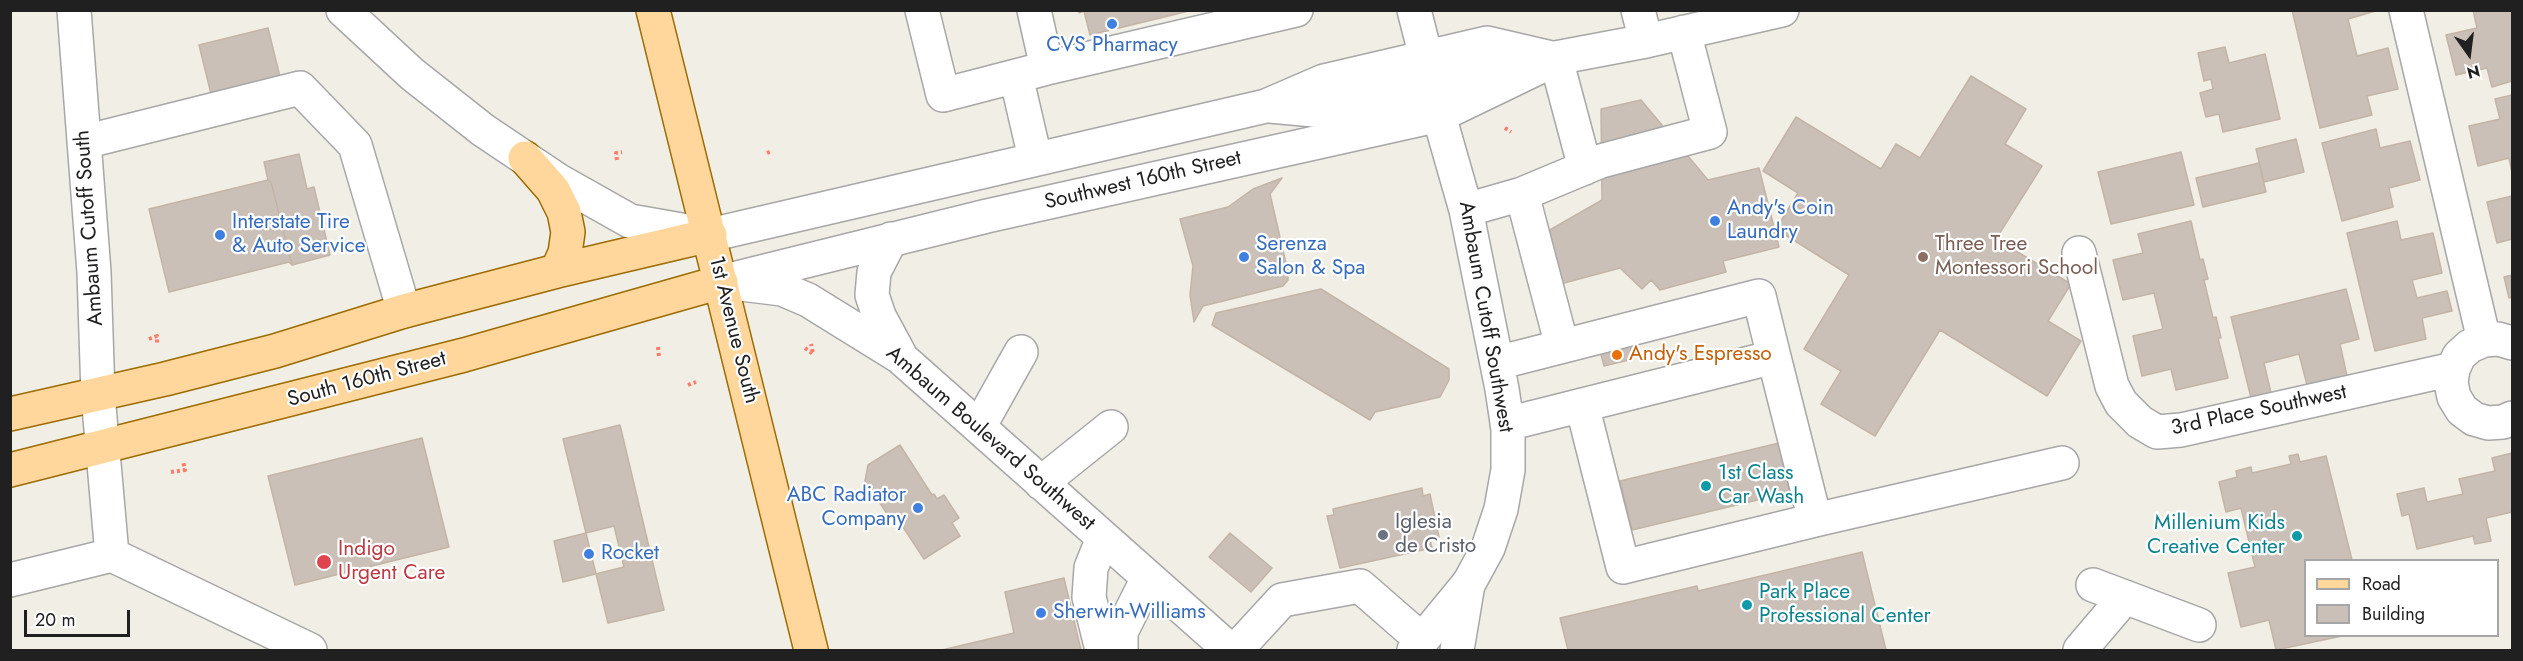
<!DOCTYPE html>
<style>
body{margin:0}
#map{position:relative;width:2523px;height:661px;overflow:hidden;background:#f1eee6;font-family:Jost,sans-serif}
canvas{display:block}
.frame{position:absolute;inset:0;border:12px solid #202020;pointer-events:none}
.legend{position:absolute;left:2304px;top:559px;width:195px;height:78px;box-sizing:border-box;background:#fff;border:2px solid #a6a6a6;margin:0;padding:8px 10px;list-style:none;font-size:18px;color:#202020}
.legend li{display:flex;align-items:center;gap:12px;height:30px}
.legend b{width:30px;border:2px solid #a6a6a6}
.north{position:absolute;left:2439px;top:24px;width:60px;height:60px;-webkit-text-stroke:4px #fff;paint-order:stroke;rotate:166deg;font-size:16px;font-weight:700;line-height:24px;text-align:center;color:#202020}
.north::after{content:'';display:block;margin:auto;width:21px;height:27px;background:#202020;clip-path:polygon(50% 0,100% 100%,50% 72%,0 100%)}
.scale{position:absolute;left:24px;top:610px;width:106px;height:27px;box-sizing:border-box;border:3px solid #202020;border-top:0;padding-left:8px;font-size:18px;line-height:21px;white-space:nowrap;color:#202020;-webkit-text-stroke:4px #fff;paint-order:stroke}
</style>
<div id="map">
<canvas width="2523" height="661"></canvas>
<div class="frame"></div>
<ul class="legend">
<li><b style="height:8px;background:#ffd79d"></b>Road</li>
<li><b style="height:16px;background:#cac0b8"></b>Building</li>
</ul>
<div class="north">N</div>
<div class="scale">20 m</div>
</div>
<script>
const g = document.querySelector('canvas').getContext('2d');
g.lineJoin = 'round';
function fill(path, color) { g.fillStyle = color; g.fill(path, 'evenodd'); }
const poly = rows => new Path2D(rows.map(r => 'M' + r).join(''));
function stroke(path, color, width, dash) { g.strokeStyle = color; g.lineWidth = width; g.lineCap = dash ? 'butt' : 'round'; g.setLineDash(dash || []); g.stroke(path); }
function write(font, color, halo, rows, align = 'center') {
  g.font = font + ' Jost,sans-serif'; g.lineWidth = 4.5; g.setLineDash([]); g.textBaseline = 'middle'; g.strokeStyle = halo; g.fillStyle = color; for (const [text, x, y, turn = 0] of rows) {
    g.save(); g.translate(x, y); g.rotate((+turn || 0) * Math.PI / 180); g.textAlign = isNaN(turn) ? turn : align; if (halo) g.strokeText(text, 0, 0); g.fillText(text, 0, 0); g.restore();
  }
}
const building = poly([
 [1079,10,1193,10,1090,35,1084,11,1079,13,1079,10],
 [2292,10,2379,10,2348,19,2357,56,2388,48,2398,89,2367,96,2372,115,2320,128,2292,10],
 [2473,10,2512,10,2512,81,2492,87,2487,68,2456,75,2446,35,2477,28,2473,10],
 [268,28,280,77,211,94,199,45,268,28],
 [2225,47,2229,63,2265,54,2280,119,2223,132,2219,114,2206,117,2200,93,2213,89,2211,79,2204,81,2198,53,2225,47],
 [1971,76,2026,109,2005,144,2042,166,1996,239,2071,284,2048,321,2081,341,2047,396,1940,330,1875,436,1821,404,1841,371,1804,349,1849,275,1776,229,1798,193,1763,171,1796,117,1881,169,1896,144,1920,158,1971,76],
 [2512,95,2512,173,2509,158,2478,166,2469,126,2500,119,2495,99,2512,95],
 [1641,100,1708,180,1759,168,1779,247,1723,261,1726,272,1660,290,1651,280,1642,289,1620,268,1553,286,1541,235,1602,200,1601,109,1641,100],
 [2376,129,2380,148,2410,141,2420,180,2389,188,2393,207,2342,221,2322,143,2376,129],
 [2296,139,2304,172,2264,182,2256,149,2296,139],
 [2181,152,2194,205,2111,224,2098,172,2181,152],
 [299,154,307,189,314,187,330,255,292,265,271,182,268,180,264,162,299,154],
 [2259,163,2266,192,2203,207,2196,178,2259,163],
 [1282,178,1270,194,1288,272,1288,280,1283,286,1203,306,1194,322,1190,295,1193,266,1180,219,1228,207,1253,189,1282,178],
 [268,180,271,182,292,265,289,262,169,292,149,209,268,180],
 [2512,196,2512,239,2497,243,2487,202,2512,196],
 [2191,221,2200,260,2203,259,2208,279,2204,280,2213,318,2216,317,2221,338,2218,338,2228,378,2176,390,2171,369,2142,376,2133,336,2163,329,2154,293,2123,300,2113,260,2143,253,2138,234,2191,221],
 [2397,221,2401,240,2433,233,2442,273,2412,280,2417,298,2447,291,2452,311,2422,318,2426,339,2375,351,2347,233,2397,221],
 [2512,275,2512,297,2509,298,2504,277,2512,275],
 [1321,289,1449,369,1449,380,1440,397,1375,412,1370,420,1212,325,1216,313,1321,289],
 [2346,289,2359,339,2340,344,2347,376,2307,385,2299,354,2264,363,2271,393,2251,398,2231,317,2346,289],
 [1630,344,1633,359,1604,366,1600,351,1630,344],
 [620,425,664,610,608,623,563,439,620,425],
 [422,438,449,547,295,585,268,476,422,438],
 [1779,443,1791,492,1632,530,1620,481,1779,443],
 [900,445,932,495,934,494,937,499,944,495,959,518,952,523,960,536,924,559,897,518,892,521,865,481,868,465,900,445],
 [2512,453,2512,512,2486,518,2491,541,2475,544,2473,536,2417,549,2409,514,2402,516,2397,494,2424,488,2427,502,2463,494,2459,479,2495,471,2492,458,2512,453],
 [2298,454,2300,462,2326,456,2352,560,2306,560,2306,636,2342,636,2276,650,2269,620,2241,627,2228,573,2255,567,2241,508,2226,512,2219,482,2237,477,2236,471,2251,467,2252,473,2291,464,2289,456,2298,454],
 [1422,488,1423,496,1430,494,1439,537,1430,540,1432,548,1340,568,1327,516,1334,515,1333,509,1422,488],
 [614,526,624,567,563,582,554,541,614,526],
 [1230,533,1272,568,1251,592,1209,557,1230,533],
 [1862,552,1886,650,1568,650,1560,618,1697,586,1698,591,1862,552],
 [1064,578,1081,650,942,650,1014,633,1005,592,1064,578]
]);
fill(building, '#cac0b8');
stroke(building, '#c4b4a6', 1.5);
const minor = poly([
 [343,10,412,74,483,130,559,181,630,221,710,235,1266,106,1324,81,1487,43,1556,59],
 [922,10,943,95,1047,68,1296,10],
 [1034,10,1047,68],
 [1414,10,1426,57],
 [1638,10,1646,41],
 [2406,10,2484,340],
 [1556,59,1585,168],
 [1016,76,1035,158],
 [1270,106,1325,111,1497,69,1646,41,1782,10],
 [84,142,300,88,355,145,404,311],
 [1522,194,1562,346],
 [1466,210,1522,194,1601,161,1710,132,1684,32],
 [891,239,874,272,872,295,879,316,900,355],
 [2079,253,2112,386,2121,403,2140,422,2157,432,2181,430,2453,369],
 [721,282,987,216,1440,115,1556,59],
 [741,284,782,289,808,300,900,357,1230,650],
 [2512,343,2498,339,2484,340,2470,346,2459,356,2453,369,2451,383,2454,397,2462,410,2474,419,2488,423,2503,422,2512,418],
 [1497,363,1759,296,1774,357,1507,424],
 [1582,405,1623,567,1815,520,1774,357],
 [979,427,1021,352],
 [1041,483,1111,427],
 [1815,520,2062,463],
 [112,555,310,650],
 [10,580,112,555,98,395,94,272,74,10],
 [2093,585,2199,625],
 [1102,650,1089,597,1091,568,1103,538],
 [1121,650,1121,632,1148,578],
 [1236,650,1282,600,1360,586,1422,640],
 [1414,650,1469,583,1488,548,1501,509,1508,470,1508,429,1502,389,1466,210,1430,84],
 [1457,650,1468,584],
 [2080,650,2125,597]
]);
const major = poly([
 [653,10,811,650],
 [525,158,553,190,564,212,568,232,565,253,557,271],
 [10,414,165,379,275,351,404,311,557,271,710,235],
 [10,470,464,355,721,282]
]);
stroke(minor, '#a7a7a7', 36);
stroke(major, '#9c6c00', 36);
stroke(poly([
 [1505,128,1511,132],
 [767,153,772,151],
 [617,160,616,153,622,152],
 [149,339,157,336,157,343],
 [658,347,659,357],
 [805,348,813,354,811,344],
 [688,385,696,382],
 [171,472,185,470,183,461]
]), '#ff7c69', 4, [3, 3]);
stroke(minor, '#fff', 33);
stroke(major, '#ffd79d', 33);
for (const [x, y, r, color] of [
 [1112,24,6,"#3f7fe0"],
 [1715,221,6,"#3f7fe0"],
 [220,235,6,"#3f7fe0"],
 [1244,257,6,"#3f7fe0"],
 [1923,257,6,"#8d6e63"],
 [1617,355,6,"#e8710a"],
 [1706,486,6,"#0f9aa8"],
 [918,508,6,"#3f7fe0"],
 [1383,535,6,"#6b7280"],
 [2297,536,6,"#0f9aa8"],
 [589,554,6,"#3f7fe0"],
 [324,562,8,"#e0444e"],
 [1747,605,6,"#0f9aa8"],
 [1041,613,6,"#3f7fe0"]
]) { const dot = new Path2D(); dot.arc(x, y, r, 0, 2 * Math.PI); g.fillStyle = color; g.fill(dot); stroke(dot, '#fff', 2); }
write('21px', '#366cbe', '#fff', [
 ["CVS Pharmacy",1112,46,"center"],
 ["Andy's Coin",1727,209],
 ["Laundry",1727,233],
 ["Interstate Tire",232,223],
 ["& Auto Service",232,247],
 ["Serenza",1256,245],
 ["Salon & Spa",1256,269],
 ["ABC Radiator",906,496,"right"],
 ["Company",906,520,"right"],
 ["Rocket",601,554],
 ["Sherwin-Williams",1053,613]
], 'left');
write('21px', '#202020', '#fff', [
 ["Southwest 160th Street",1143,181,-13],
 ["Ambaum Cutoff South",90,228,-94],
 ["Ambaum Cutoff Southwest",1485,317,80],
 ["1st Avenue South",733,330,76],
 ["South 160th Street",367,380,-15],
 ["3rd Place Southwest",2259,411,-12],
 ["Ambaum Boulevard Southwest",990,439,41]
]);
write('21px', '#785e54', '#fff', [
 ["Three Tree",1935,245],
 ["Montessori School",1935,269]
], 'left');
write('21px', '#c56008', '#fff', [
 ["Andy's Espresso",1629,355]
], 'left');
write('21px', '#0d838f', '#fff', [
 ["1st Class",1718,474],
 ["Car Wash",1718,498],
 ["Millenium Kids",2285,524,"right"],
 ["Creative Center",2285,548,"right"],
 ["Park Place",1759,593],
 ["Professional Center",1759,617]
], 'left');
write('21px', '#5b616d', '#fff', [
 ["Iglesia",1395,523],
 ["de Cristo",1395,547]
], 'left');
write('21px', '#be3a42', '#fff', [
 ["Indigo",338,550],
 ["Urgent Care",338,574]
], 'left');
</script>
